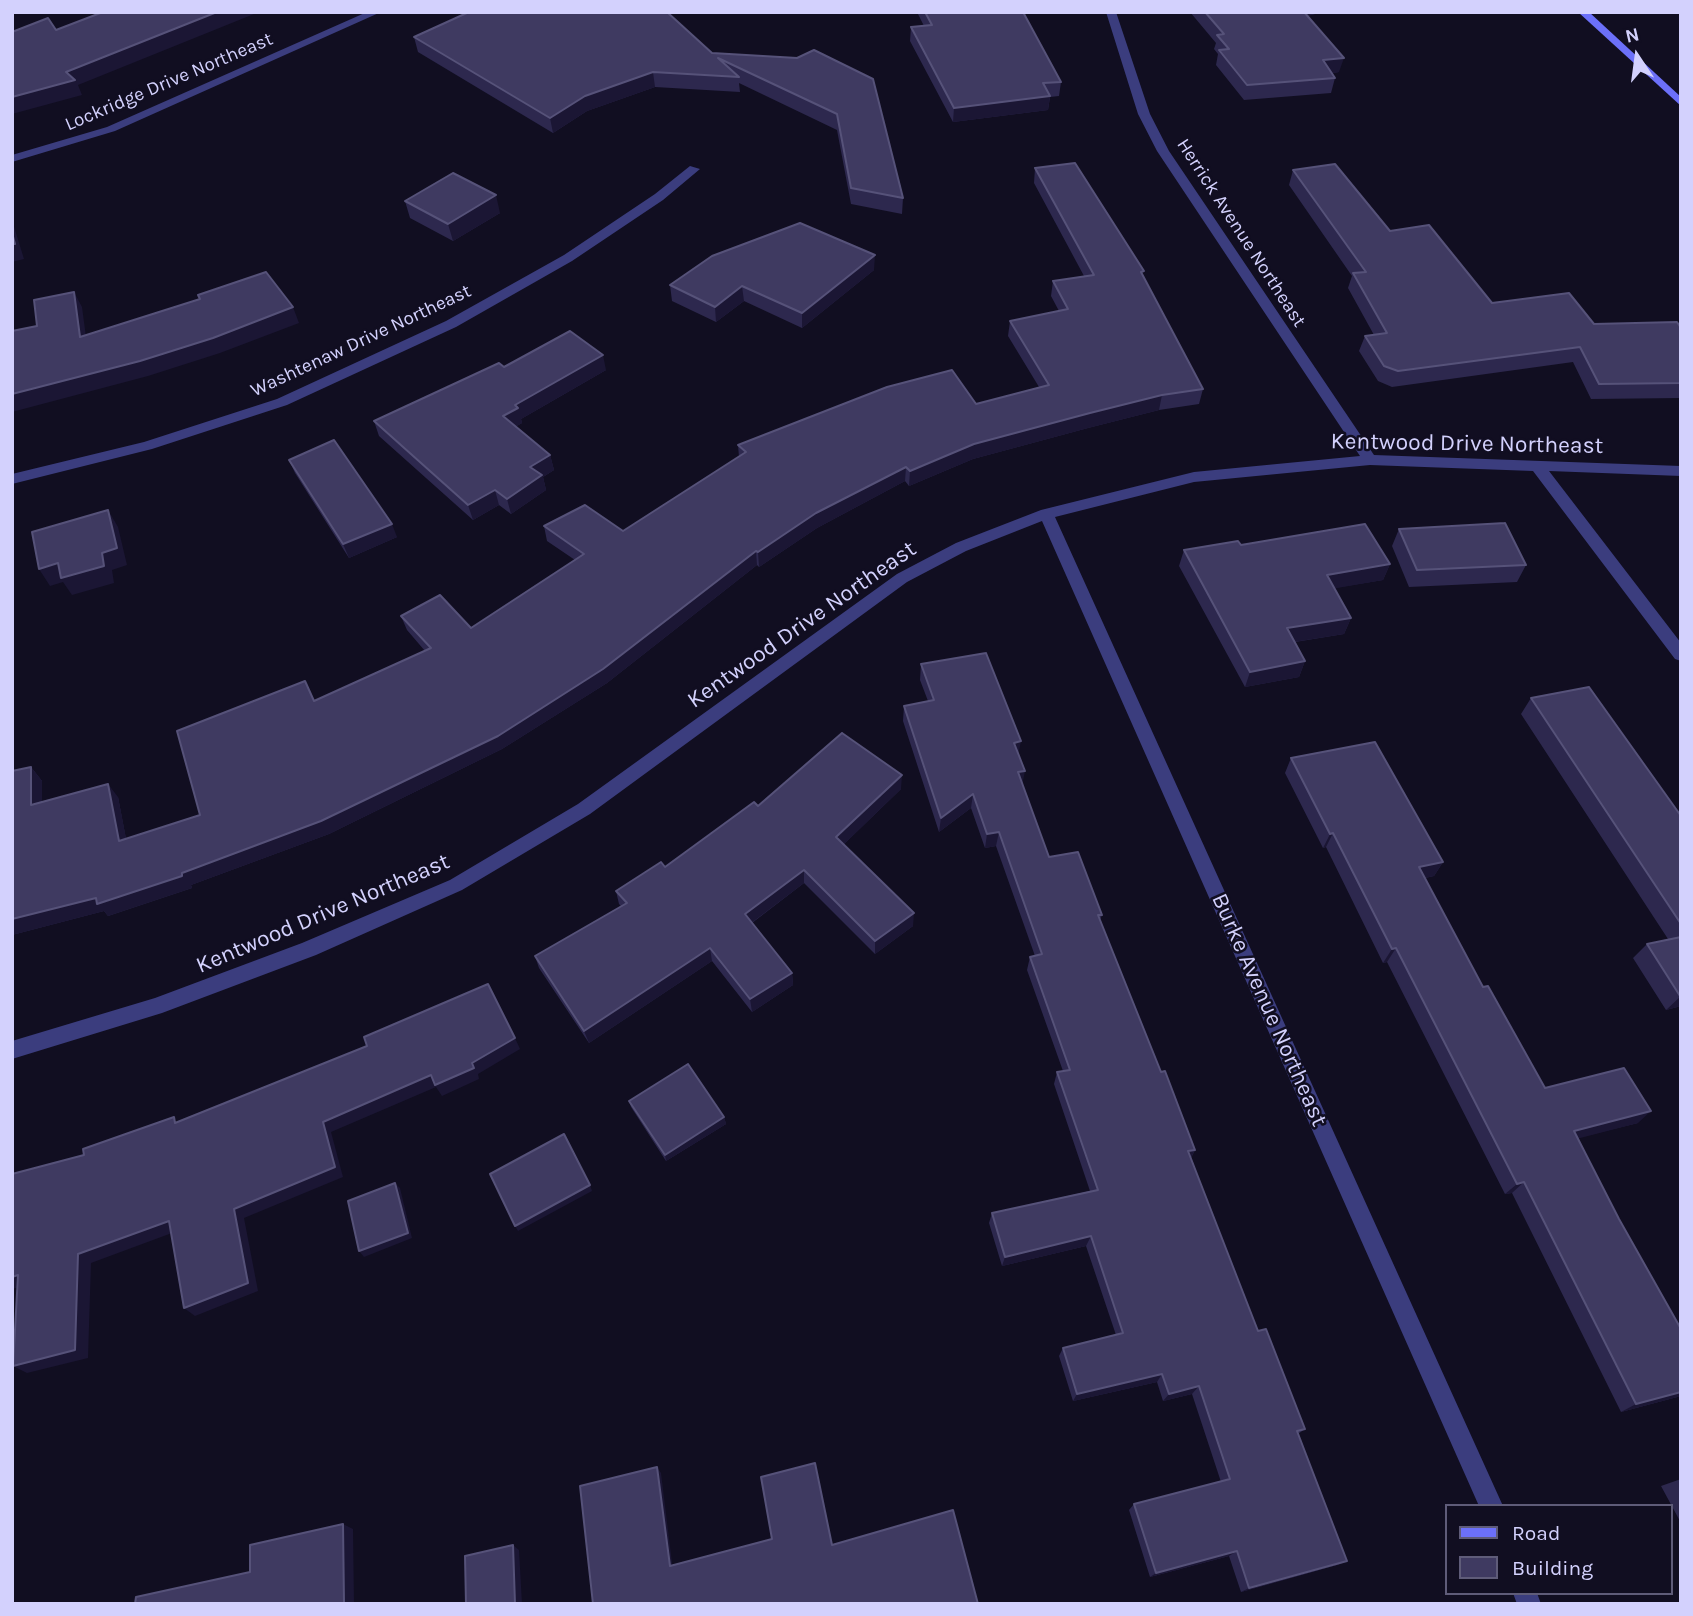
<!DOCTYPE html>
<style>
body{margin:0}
#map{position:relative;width:1693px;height:1616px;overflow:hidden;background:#110e21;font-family:Karla,sans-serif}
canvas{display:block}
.frame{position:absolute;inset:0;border:14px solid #d3d1fd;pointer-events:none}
.legend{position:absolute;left:1445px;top:1504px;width:228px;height:91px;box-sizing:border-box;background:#110e21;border:2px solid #5f5c79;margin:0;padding:9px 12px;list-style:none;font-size:21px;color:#d3d1fd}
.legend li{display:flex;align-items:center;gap:14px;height:35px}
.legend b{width:35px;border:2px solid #5f5c79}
.north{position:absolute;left:1602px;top:21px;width:70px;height:70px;-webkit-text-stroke:5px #110e21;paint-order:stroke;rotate:347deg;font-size:19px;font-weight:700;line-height:28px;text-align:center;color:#d3d1fd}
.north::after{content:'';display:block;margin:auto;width:24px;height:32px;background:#d3d1fd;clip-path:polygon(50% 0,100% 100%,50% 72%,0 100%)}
</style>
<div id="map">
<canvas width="1693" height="1616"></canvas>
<div class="frame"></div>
<ul class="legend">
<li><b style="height:9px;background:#6c70f9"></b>Road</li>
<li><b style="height:19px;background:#3f3a61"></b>Building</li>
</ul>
<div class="north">N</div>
</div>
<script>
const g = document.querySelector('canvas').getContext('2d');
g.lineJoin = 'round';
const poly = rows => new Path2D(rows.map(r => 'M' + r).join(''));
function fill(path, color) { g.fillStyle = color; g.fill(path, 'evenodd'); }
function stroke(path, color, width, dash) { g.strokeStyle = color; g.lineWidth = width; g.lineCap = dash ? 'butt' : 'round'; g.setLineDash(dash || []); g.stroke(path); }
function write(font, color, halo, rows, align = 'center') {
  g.font = font + ' Karla,sans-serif'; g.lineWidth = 5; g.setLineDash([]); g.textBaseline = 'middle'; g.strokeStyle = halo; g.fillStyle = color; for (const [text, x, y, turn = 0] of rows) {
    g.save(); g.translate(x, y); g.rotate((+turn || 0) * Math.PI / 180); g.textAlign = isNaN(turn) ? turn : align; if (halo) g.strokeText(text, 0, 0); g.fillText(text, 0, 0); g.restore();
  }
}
fill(poly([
 [367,12,381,12,115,131,12,162,12,155,107,127,367,12],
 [1106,12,1116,12,1150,114,1169,151,1374,455,1681,466,1681,476,1549,471,1681,643,1681,661,1675,659,1533,471,1370,465,1194,482,1055,517,1503,1506,1479,1506,1042,521,966,551,907,582,590,814,462,890,316,955,162,1013,12,1059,12,1041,155,998,302,943,450,880,578,804,897,574,956,543,1041,510,1194,472,1360,456,1157,151,1138,114,1106,12],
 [690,166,700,169,663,200,572,261,456,327,287,405,152,449,12,484,12,474,144,442,277,399,446,321,564,255,655,194,690,166],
 [1513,1593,1537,1593,1541,1604,1517,1604,1513,1593]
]), '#3b3d7e');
fill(poly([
 [1578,12,1589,12,1681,97,1681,106,1578,12]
]), '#6c70f9');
fill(poly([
 [917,12,1025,12,1025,15,1061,82,1059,96,1050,97,1048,110,953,122,910,41,911,27,924,26],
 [1190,12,1316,12,1315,14,1307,16,1339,72,1332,73,1335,78,1331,93,1244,100,1216,65,1218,54,1214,49,1216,43],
 [414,37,797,58,903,198,902,214,851,204,837,130,739,83,740,92,655,87,587,111,553,133,418,52],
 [1035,168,1143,276,1203,389,1199,404,1159,410,1088,428,973,459,909,486,905,481,817,528,759,567,757,565,607,683,502,749,329,834,191,885,192,888,108,916,104,911,12,935,31,767,42,781,42,802,118,797,126,839,200,815,314,701,425,651,407,630,401,616,471,628,575,560,547,541,544,526,623,531,739,457,738,445,976,404,1039,387,1008,336,1010,321,1059,311,1051,296,1053,281,1084,276,1034,183],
 [1293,170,1390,231,1492,303,1594,324,1681,328,1681,398,1591,399,1573,362,1392,387,1378,381,1359,351,1365,336,1374,335,1348,288,1352,276,1289,185],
 [405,201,500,213,453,241,410,218],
 [874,270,802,328,744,301,716,322,672,301,670,285],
 [504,367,606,370,521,419,522,423,515,427,550,455,554,470,543,477,546,490,511,514,499,505,473,520,379,436,374,421],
 [289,460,397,537,349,558,295,473],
 [1399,529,1526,565,1517,582,1409,587,1392,546],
 [1241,545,1390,564,1383,580,1334,588,1351,618,1344,634,1295,642,1305,661,1299,677,1245,687,1179,566,1184,550],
 [921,664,1018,755,1022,784,1049,857,1102,915,1100,920,1161,1072,1195,1150,1191,1158,1258,1331,1305,1429,1298,1434,1347,1561,1337,1565,1241,1592,1229,1556,1150,1577,1129,1510,1134,1504,1221,1482,1192,1394,1163,1401,1157,1382,1073,1401,1059,1356,1063,1348,1116,1335,1086,1246,1002,1266,989,1223,992,1213,1090,1191,1054,1084,1057,1072,1063,1071,1027,970,1030,957,1035,956,996,846,985,848,971,808,939,832,903,721,904,706,928,701,920,680],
 [1531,698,1681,816,1681,1006,1666,1010,1633,958,1647,944,1668,939,1521,714],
 [1291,758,1443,862,1434,876,1425,878,1483,987,1545,1088,1638,1123,1577,1138,1619,1219,1681,1329,1681,1396,1621,1412,1512,1193,1505,1194,1387,962,1383,963,1326,847,1323,848,1285,773],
 [901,789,844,844,913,926,875,954,804,883,752,923,792,973,793,985,752,1012,712,961,589,1043,539,968,535,956,621,906,619,904,616,891,665,867,758,806],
 [629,1101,724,1117,726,1124,666,1161,631,1107],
 [1681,1479,1681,1523,1661,1486]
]), '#2d284e');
fill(poly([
 [217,12,259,12,78,85,82,95,12,114,12,97,66,72],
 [1294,12,1316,12,1315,14,1292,18],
 [1344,58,1339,72,1319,75,1323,60],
 [653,72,655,87,587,111,553,133,550,118,585,96],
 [1050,96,1048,110,953,122,954,108],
 [496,195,500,213,453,241,448,224],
 [12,220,24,259,12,262],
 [875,255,874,270,802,328,802,313],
 [742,286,744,301,716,322,715,307],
 [74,292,82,307,88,352,80,337],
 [293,307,299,323,220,353,148,376,12,412,12,394],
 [603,355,606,370,521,419,522,423,507,432,503,416,515,405],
 [1162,395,1159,410,1088,428,973,459,909,486,910,471,974,444,1090,413],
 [550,455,554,470,543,477,546,490,511,514,507,499,530,467],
 [906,467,905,481,817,528,759,567,758,552,816,513],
 [495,490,499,505,473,520,468,505],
 [108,510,118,527,127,565,112,570,114,583,72,595,63,582,50,586,39,569,102,553],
 [392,524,397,537,349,558,343,544],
 [756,551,757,565,607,683,502,749,329,834,191,885,192,888,108,916,104,911,12,935,12,919,182,873],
 [1390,564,1383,580,1320,591,1327,575],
 [1351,618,1344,634,1281,644,1287,628],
 [1305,661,1299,677,1245,687,1250,672],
 [1021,741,1018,756,1014,743],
 [31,767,42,781,42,818,31,805],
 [1025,771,1022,786,1018,772],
 [902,775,901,789,837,851,836,837],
 [108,784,118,797,129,854,119,841],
 [973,794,971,808,939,832,941,818],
 [999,832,996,846,985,848,987,834],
 [1333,833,1326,847,1323,848,1330,834],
 [1443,862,1434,876,1410,881,1419,867],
 [804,870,804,883,746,927,745,914],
 [914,913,913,926,875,954,875,941],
 [710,948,712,961,589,1043,584,1031],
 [1396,948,1387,962,1383,963,1392,949],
 [792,973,793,985,752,1012,750,999],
 [1681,996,1681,1006,1666,1010],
 [515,1038,520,1049,478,1074,479,1079,442,1096,436,1087,331,1132,343,1177,244,1218,258,1291,195,1316,184,1308,234,1209,323,1122,431,1075,472,1063],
 [1651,1111,1638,1123,1561,1143,1574,1131],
 [724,1117,726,1124,666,1161,665,1155],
 [1195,1150,1189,1161,1188,1151],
 [1524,1182,1512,1193,1505,1194,1517,1184],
 [395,1183,400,1188,412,1238,364,1257,359,1251],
 [590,1185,592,1191,518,1231,515,1226],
 [169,1221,180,1230,91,1263,88,1358,27,1373,13,1366,78,1254],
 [1091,1236,1086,1246,1002,1266,1005,1257],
 [18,1275,32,1284,12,1289,12,1277],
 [1162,1374,1157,1382,1073,1401,1077,1394],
 [1199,1386,1192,1394,1163,1401,1169,1394],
 [1681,1392,1681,1396,1621,1412,1636,1404],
 [657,1467,661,1473,673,1571,670,1566],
 [343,1524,353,1529,354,1604,344,1604],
 [513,1545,519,1550,522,1604,515,1604],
 [1237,1551,1229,1556,1150,1577,1156,1573],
 [1347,1561,1337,1565,1241,1592,1249,1588]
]), '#1b1634');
const building = poly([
 [103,12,217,12,66,72,75,80,12,97,12,32,48,18,56,30,103,12],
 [469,12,667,12,712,53,797,58,814,50,873,79,903,198,851,188,837,114,718,58,739,77,653,72,585,96,550,118,414,37,469,12],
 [925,12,1023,12,1061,82,1043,83,1050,96,954,108,911,27,932,25,925,12],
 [1205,12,1304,12,1344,58,1323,60,1335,78,1247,85,1219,50,1229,49,1217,35,1224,34,1205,12],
 [1075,163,1144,271,1141,272,1203,389,1162,395,1090,413,974,444,910,471,906,467,816,513,758,552,756,551,603,669,498,736,321,821,182,873,182,876,97,904,96,898,12,919,12,771,31,767,31,805,108,784,119,841,200,815,177,731,305,681,314,701,431,648,401,616,440,595,471,628,584,554,544,526,585,505,623,531,746,452,738,445,887,387,952,370,976,404,1049,385,1010,321,1068,309,1053,281,1094,275,1035,168,1075,163],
 [1335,164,1390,231,1429,225,1492,303,1569,293,1594,324,1677,322,1681,328,1681,383,1599,384,1580,347,1398,371,1384,366,1365,336,1387,333,1353,273,1366,272,1293,170,1335,164],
 [453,173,496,195,448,224,405,201,453,173],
 [800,223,875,255,802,313,742,286,715,307,670,285,712,256,800,223],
 [12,233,15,244,12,244,12,233],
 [266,272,293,307,213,338,140,361,12,394,12,331,37,326,34,300,74,292,80,337,200,299,198,295,266,272],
 [570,331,603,355,515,405,518,408,503,416,550,455,530,467,542,475,507,499,495,490,468,505,374,421,499,363,504,367,570,331],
 [334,440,392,524,343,544,289,460,334,440],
 [108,510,117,548,102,553,104,566,61,578,58,563,39,569,32,532,108,510],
 [1505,523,1526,565,1417,570,1399,529,1505,523],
 [1365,524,1390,564,1327,575,1351,618,1287,628,1305,661,1250,672,1184,550,1238,541,1241,545,1365,524],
 [986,653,1021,741,1014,743,1025,771,1018,772,1049,857,1078,852,1102,915,1098,915,1161,1072,1165,1071,1195,1150,1188,1151,1258,1331,1266,1329,1305,1429,1297,1431,1347,1561,1249,1588,1237,1551,1156,1573,1134,1504,1230,1479,1199,1386,1169,1394,1162,1374,1077,1394,1063,1348,1123,1333,1091,1236,1005,1257,992,1213,1098,1190,1057,1072,1070,1070,1030,957,1042,954,999,832,987,834,973,794,941,818,904,706,934,700,921,664,986,653],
 [1589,687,1681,816,1681,924,1531,698,1589,687],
 [842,733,902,775,836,837,914,913,875,941,804,870,745,914,792,973,750,999,710,948,584,1031,535,956,627,903,616,891,661,862,665,867,754,802,758,806,842,733],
 [1375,742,1443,862,1419,867,1483,987,1488,986,1545,1088,1624,1068,1651,1111,1574,1131,1619,1219,1681,1329,1681,1392,1636,1404,1524,1182,1517,1184,1396,948,1392,949,1333,833,1330,834,1291,758,1375,742],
 [1681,937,1681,996,1680,996,1647,944,1681,937],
 [488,984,515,1038,472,1063,474,1068,435,1085,431,1075,323,1122,335,1167,234,1209,248,1283,184,1308,169,1221,78,1254,75,1350,13,1366,18,1275,12,1277,12,1174,84,1155,83,1149,174,1117,175,1123,367,1046,364,1037,488,984],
 [688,1064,724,1117,665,1155,629,1101,688,1064],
 [564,1134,590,1185,515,1226,490,1174,564,1134],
 [395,1183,408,1233,359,1251,348,1201,395,1183],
 [815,1463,832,1545,953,1510,978,1604,593,1604,580,1486,657,1467,670,1566,772,1539,761,1477,815,1463],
 [343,1524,344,1604,135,1604,136,1597,250,1572,250,1545,343,1524],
 [513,1545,515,1604,466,1604,465,1556,513,1545]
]);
fill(building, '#3f3a61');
stroke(building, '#565279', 2);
write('19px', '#d3d1fd', '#110e21', [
 ["Lockridge Drive Northeast",169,82,-23],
 ["Herrick Avenue Northeast",1241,233,57],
 ["Washtenaw Drive Northeast",361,341,-25]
]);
write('23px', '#d3d1fd', '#110e21', [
 ["Kentwood Drive Northeast",1467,444,1],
 ["Kentwood Drive Northeast",802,625,-35],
 ["Kentwood Drive Northeast",323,914,-23],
 ["Burke Avenue Northeast",1269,1010,66]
]);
</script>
